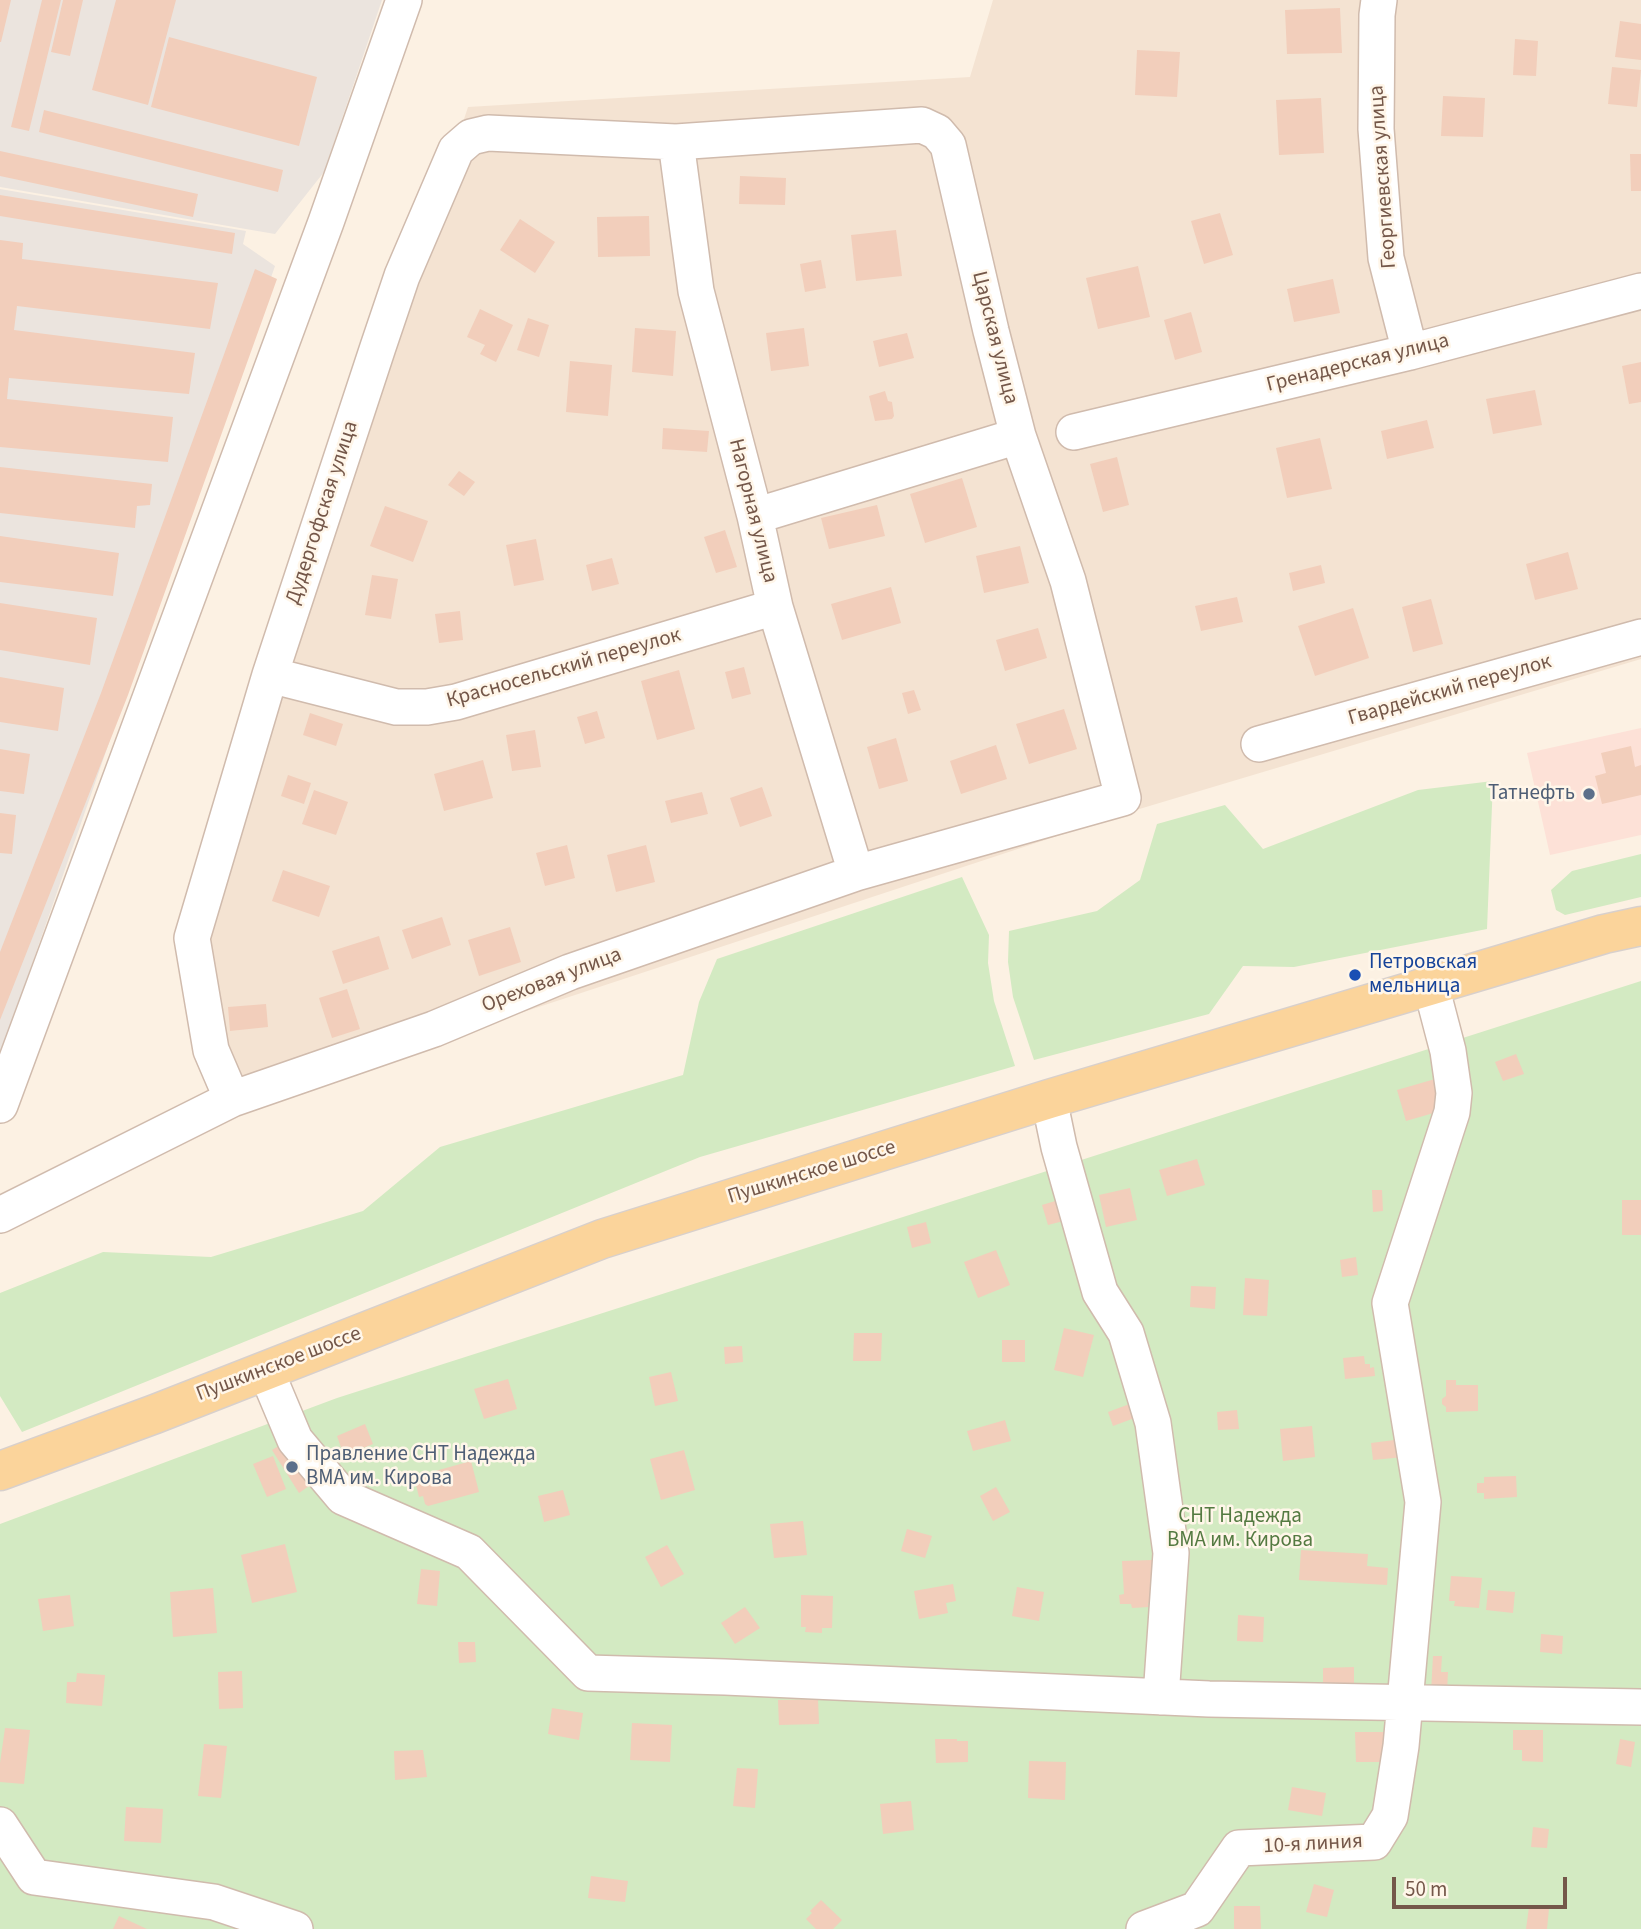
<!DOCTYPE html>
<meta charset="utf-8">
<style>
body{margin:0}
#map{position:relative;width:1641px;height:1929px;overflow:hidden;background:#fcf1e3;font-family:"Source Sans 3",sans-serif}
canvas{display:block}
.scale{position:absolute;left:1392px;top:1877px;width:175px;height:32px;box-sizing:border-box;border:4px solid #745749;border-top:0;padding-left:9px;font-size:21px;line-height:24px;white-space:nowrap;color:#745749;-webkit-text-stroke:5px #fff6e9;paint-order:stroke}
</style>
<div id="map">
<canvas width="1641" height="1929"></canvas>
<div class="scale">50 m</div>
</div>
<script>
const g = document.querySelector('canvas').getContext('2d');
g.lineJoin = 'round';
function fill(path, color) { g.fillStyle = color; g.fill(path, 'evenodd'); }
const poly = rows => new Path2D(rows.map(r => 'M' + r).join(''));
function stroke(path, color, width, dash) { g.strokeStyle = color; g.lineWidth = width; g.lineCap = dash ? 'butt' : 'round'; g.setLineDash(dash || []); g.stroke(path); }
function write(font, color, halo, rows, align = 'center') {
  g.font = font + ' "Source Sans 3",sans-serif'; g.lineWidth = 5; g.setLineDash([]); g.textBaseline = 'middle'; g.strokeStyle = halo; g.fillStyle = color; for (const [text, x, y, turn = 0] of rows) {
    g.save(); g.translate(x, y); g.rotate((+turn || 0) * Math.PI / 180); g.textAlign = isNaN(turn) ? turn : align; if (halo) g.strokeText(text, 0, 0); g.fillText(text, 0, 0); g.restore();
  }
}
fill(poly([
 [993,0,1641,0,1641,659,1136,810,481,1026,232,1114,196,895,273,607,418,258,468,107,970,77]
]), '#f4e3d2');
fill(poly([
 [1641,728,1641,835,1550,855,1527,753]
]), '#fde1d7');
fill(poly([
 [0,0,382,0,324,172,275,234,0,187],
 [0,189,246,231,243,244,275,266,0,1056]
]), '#ebe4de');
fill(poly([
 [1493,781,1487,929,1294,967,1243,966,1209,1014,1034,1060,1013,997,1008,962,1009,931,1097,911,1140,880,1157,824,1225,805,1263,849,1418,790],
 [1641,854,1641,897,1565,915,1556,910,1551,890,1572,871],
 [962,877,989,935,988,963,994,1001,1015,1066,700,1157,22,1432,0,1396,0,1293,103,1252,211,1257,363,1211,440,1147,683,1075,699,1002,717,959],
 [1641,981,1641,1929,0,1929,0,1524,337,1398]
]), '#d3eac2');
fill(poly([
 [0,0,11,0,1,42,0,42],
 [42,0,61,0,29,131,11,127],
 [63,0,83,0,70,56,51,52],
 [116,0,176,0,148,105,92,90],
 [1340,8,1342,53,1287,54,1285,10],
 [1620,21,1641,24,1641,60,1615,57],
 [169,37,317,77,299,146,151,107],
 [1515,39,1538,41,1536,76,1513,75],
 [1137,50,1180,52,1177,97,1135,95],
 [1612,67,1641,70,1637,107,1608,104],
 [1443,96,1485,98,1483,137,1441,136],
 [1321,98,1324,153,1279,155,1276,100],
 [44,110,283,170,278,192,39,132],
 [0,151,198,194,193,217,0,176],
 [1630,154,1641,154,1641,191,1631,191],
 [740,176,786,178,785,205,739,204],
 [0,195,235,233,232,254,0,216],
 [1220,213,1233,255,1204,264,1191,221],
 [649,216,650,256,598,257,597,217],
 [520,219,555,242,535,273,500,250],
 [896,230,902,276,856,281,851,235],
 [0,240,23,243,22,259,218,283,210,329,17,306,14,330,195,353,189,394,9,378,7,399,173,417,168,462,0,447],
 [821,260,826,288,805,292,800,264],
 [1138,266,1150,317,1098,329,1086,278],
 [255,269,277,279,128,695,0,1020,0,952,101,693],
 [1333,279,1340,313,1294,322,1287,289],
 [480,309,513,325,496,362,480,354,485,345,467,337],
 [1191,312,1202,352,1175,360,1164,320],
 [528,318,549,325,539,357,517,350],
 [635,328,676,331,673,376,632,372],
 [804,328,809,366,771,371,766,333],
 [907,333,914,358,879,367,873,341],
 [570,361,612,365,608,416,566,412],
 [1641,362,1641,402,1629,404,1622,366],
 [1535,390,1542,425,1493,434,1486,399],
 [885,391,888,401,892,402,894,416,892,419,875,421,869,396],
 [1427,420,1434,448,1387,459,1381,431],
 [663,428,709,431,707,452,662,449],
 [1320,438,1332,489,1287,498,1276,448],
 [1117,457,1129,505,1103,512,1090,464],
 [0,467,152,484,150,505,137,506,135,528,0,513],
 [459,471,475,482,464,496,448,485],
 [962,478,977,527,925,543,910,494],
 [877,505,885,536,829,549,821,518],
 [385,506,428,521,413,562,370,546],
 [725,530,737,567,716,573,704,537],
 [0,536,119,553,113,596,0,582],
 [536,539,544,580,514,586,506,545],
 [1020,546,1029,583,984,593,976,556],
 [1568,552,1578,589,1535,600,1526,564],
 [612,558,619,584,592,591,586,565],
 [1321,565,1325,583,1293,591,1289,573],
 [372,575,398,579,391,619,365,615],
 [891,587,901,623,842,640,831,604],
 [1237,597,1243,622,1201,631,1195,606],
 [1431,599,1443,644,1413,652,1402,607],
 [0,603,97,618,90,665,0,650],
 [1353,608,1369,658,1315,676,1298,626],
 [460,611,463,640,439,643,435,614],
 [1038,628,1047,658,1005,671,996,640],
 [744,667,751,694,732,699,725,672],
 [679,670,695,729,657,740,641,681],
 [0,677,64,688,58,731,0,722],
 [914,690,921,710,908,714,902,693],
 [1064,709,1077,749,1029,764,1016,724],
 [597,711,605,738,585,744,577,717],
 [310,713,343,724,336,746,303,735],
 [535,730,541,767,512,771,506,735],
 [896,738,908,781,879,789,867,747],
 [996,745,1007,779,961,794,950,761],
 [1631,746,1635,767,1641,765,1641,795,1602,804,1595,776,1606,773,1601,753],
 [0,749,30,754,24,794,0,791],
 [483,760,493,798,444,811,434,774],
 [288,775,311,783,304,804,281,796],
 [762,787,772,816,740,827,730,798],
 [314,790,348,802,336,835,302,824],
 [702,792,708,814,671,823,665,801],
 [0,813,16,815,12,854,0,853],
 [567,845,575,878,545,886,536,853],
 [646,845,655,882,616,892,607,855],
 [283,870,330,886,319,917,272,901],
 [442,917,451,945,412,959,402,930],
 [510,927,521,962,479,976,468,940],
 [379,936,389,969,343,984,332,951],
 [347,989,360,1029,332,1038,319,998],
 [266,1004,268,1027,230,1031,228,1007],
 [1516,1054,1524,1074,1503,1081,1495,1062],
 [1435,1079,1444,1110,1406,1121,1397,1090],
 [1197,1159,1205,1185,1167,1196,1159,1170],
 [1130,1188,1137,1220,1106,1227,1099,1195],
 [1372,1190,1382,1190,1383,1211,1373,1212],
 [1065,1198,1071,1219,1048,1225,1042,1205],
 [1622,1200,1641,1200,1641,1235,1622,1235],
 [926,1222,931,1243,912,1248,907,1227],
 [996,1250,1010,1285,978,1298,964,1262],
 [1356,1257,1358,1275,1342,1277,1340,1260],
 [1245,1278,1269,1280,1267,1316,1243,1315],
 [1191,1286,1216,1287,1215,1309,1190,1307],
 [1064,1328,1094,1335,1083,1377,1054,1370],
 [854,1333,882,1333,881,1361,853,1361],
 [1002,1340,1025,1340,1025,1362,1002,1362],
 [742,1346,743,1362,725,1364,724,1347],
 [1364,1356,1365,1364,1370,1364,1370,1368,1374,1367,1375,1376,1345,1379,1343,1358],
 [671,1372,678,1401,655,1406,649,1377],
 [508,1379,517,1409,484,1419,474,1389],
 [1446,1380,1456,1380,1456,1385,1478,1385,1478,1411,1446,1412,1446,1407,1442,1404,1442,1399,1446,1396],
 [1135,1402,1140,1416,1113,1426,1108,1412],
 [1237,1410,1239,1429,1218,1430,1217,1412],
 [1005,1420,1011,1441,973,1451,967,1431],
 [365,1424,373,1444,344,1456,337,1436],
 [1312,1426,1315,1457,1283,1461,1280,1429],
 [1402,1439,1404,1457,1373,1460,1371,1443],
 [285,1442,312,1484,299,1493,272,1450],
 [684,1450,695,1490,661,1500,650,1459],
 [273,1456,286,1489,267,1497,253,1464],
 [471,1461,479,1492,428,1506,425,1504,423,1496,419,1497,414,1477],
 [1516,1476,1517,1497,1484,1499,1484,1493,1477,1493,1477,1483,1484,1483,1484,1477],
 [996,1487,1010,1512,993,1521,980,1496],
 [563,1490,570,1515,544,1522,538,1496],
 [803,1521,807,1555,774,1558,770,1524],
 [907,1529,932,1536,925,1558,901,1551],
 [285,1544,297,1592,252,1603,241,1555],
 [667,1545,684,1574,661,1587,645,1557],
 [1301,1550,1368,1554,1367,1566,1388,1568,1387,1585,1299,1580],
 [1152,1560,1155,1603,1148,1603,1149,1607,1132,1608,1131,1604,1120,1604,1119,1595,1124,1594,1122,1561],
 [421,1569,440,1571,437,1606,417,1604],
 [1451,1576,1482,1578,1479,1608,1454,1606,1455,1601,1449,1601],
 [953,1584,956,1601,946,1603,948,1613,919,1619,914,1591],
 [1017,1587,1044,1592,1039,1621,1012,1616],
 [213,1588,217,1633,173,1637,170,1592],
 [1488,1590,1515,1592,1513,1613,1486,1610],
 [70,1595,74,1626,43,1631,38,1599],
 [801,1595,833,1596,832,1628,822,1628,822,1633,805,1632,806,1627,801,1627],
 [745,1607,760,1628,735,1644,721,1623],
 [1238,1615,1264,1617,1263,1642,1237,1641],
 [1541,1634,1563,1636,1562,1654,1540,1652],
 [458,1642,475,1642,476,1662,459,1663],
 [1433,1656,1442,1656,1441,1672,1448,1672,1447,1693,1431,1692],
 [1354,1667,1354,1685,1323,1686,1323,1668],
 [242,1671,243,1708,219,1709,218,1672],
 [77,1673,105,1675,102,1706,66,1703,67,1682,76,1682],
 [818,1699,819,1724,779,1725,778,1700],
 [552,1708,583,1713,579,1740,548,1734],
 [632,1723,672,1725,670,1762,630,1760],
 [5,1728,30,1730,24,1784,0,1782,0,1763],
 [1513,1730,1543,1730,1543,1762,1522,1761,1522,1750,1513,1750],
 [1355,1732,1387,1732,1388,1762,1356,1762],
 [935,1739,957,1739,957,1741,968,1741,968,1762,936,1763],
 [1620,1739,1635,1742,1631,1767,1616,1764],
 [204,1744,227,1746,221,1798,198,1796],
 [423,1750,427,1777,395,1780,394,1751],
 [1029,1761,1066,1762,1065,1800,1028,1798],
 [737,1768,758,1769,755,1808,733,1806],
 [1292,1787,1326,1793,1322,1816,1288,1810],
 [911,1801,914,1830,883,1834,880,1804],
 [126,1807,163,1809,161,1843,124,1841],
 [1533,1827,1549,1829,1547,1848,1531,1847],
 [591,1876,628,1881,625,1902,588,1898],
 [1314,1884,1334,1890,1327,1917,1306,1912],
 [821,1900,842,1920,833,1929,816,1929,806,1919,812,1913,810,1911],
 [1234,1906,1260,1906,1261,1929,1234,1929],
 [1529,1907,1549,1909,1547,1929,1526,1929],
 [119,1916,147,1929,113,1929]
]), '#f2cebb');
const minor = poly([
 [1379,0,1377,15,1376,129,1386,258,1410,352],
 [676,142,696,291,755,516,775,607,856,873],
 [1074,432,1410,352,1641,291],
 [755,516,1018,436],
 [270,675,396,707,427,707,456,702,775,607],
 [1259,744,1641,637],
 [1049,1099,1059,1147,1100,1292,1126,1333,1153,1423,1171,1553,1161,1697],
 [0,1105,326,222,404,0],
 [0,1215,232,1099,434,1029,570,972,856,873,1123,798,1068,581,1018,436,991,331,948,145,937,132,922,125,676,142,488,133,471,137,456,150,402,276,378,347,270,675,192,938,211,1050,232,1099],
 [266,1371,295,1440,343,1497,469,1552,588,1673,725,1677,1209,1699,1641,1707],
 [0,1825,34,1877,214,1902,295,1929],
 [1144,1929,1197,1909,1239,1848,1374,1842,1390,1816,1401,1746,1423,1502,1390,1303,1452,1112,1454,1093,1448,1051,1431,986]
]);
const major = poly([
 [0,1471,155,1414,602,1239,1049,1099,1604,934,1641,926]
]);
stroke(minor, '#d0bbad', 38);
stroke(major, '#d8d0cc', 41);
stroke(minor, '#fff', 35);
stroke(major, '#fbd49b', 38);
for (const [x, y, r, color] of [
 [1589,794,7,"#5c6f8a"],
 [1355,975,7,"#1a4fb4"],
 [292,1467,7,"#5c6f8a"]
]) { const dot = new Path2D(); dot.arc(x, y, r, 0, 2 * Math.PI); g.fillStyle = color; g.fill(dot); stroke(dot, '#fff6e9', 2.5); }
write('21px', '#745749', '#fff6e9', [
 ["Георгиевская улица",1384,177,-94],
 ["Царская улица",994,338,76],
 ["Гренадерская улица",1358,364,-14],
 ["Нагорная улица",752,511,76],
 ["Дудергофская улица",323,513,-72],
 ["Красносельский переулок",564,669,-16],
 ["Гвардейский переулок",1450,691,-16],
 ["Ореховая улица",552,981,-21],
 ["Пушкинское шоссе",812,1173,-17],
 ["Пушкинское шоссе",279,1365,-21],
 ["10-я линия",1313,1845,-3]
]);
write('21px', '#4e5e75', '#fff6e9', [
 ["Татнефть",1575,794],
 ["Правление СНТ Надежда",306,1455,"left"],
 ["ВМА им. Кирова",306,1479,"left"]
], 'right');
write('21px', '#164399', '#fff6e9', [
 ["Петровская",1369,963],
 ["мельница",1369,987]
], 'left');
write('21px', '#547a41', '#fff6e9', [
 ["СНТ Надежда",1240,1517],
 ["ВМА им. Кирова",1240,1541]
]);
</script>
